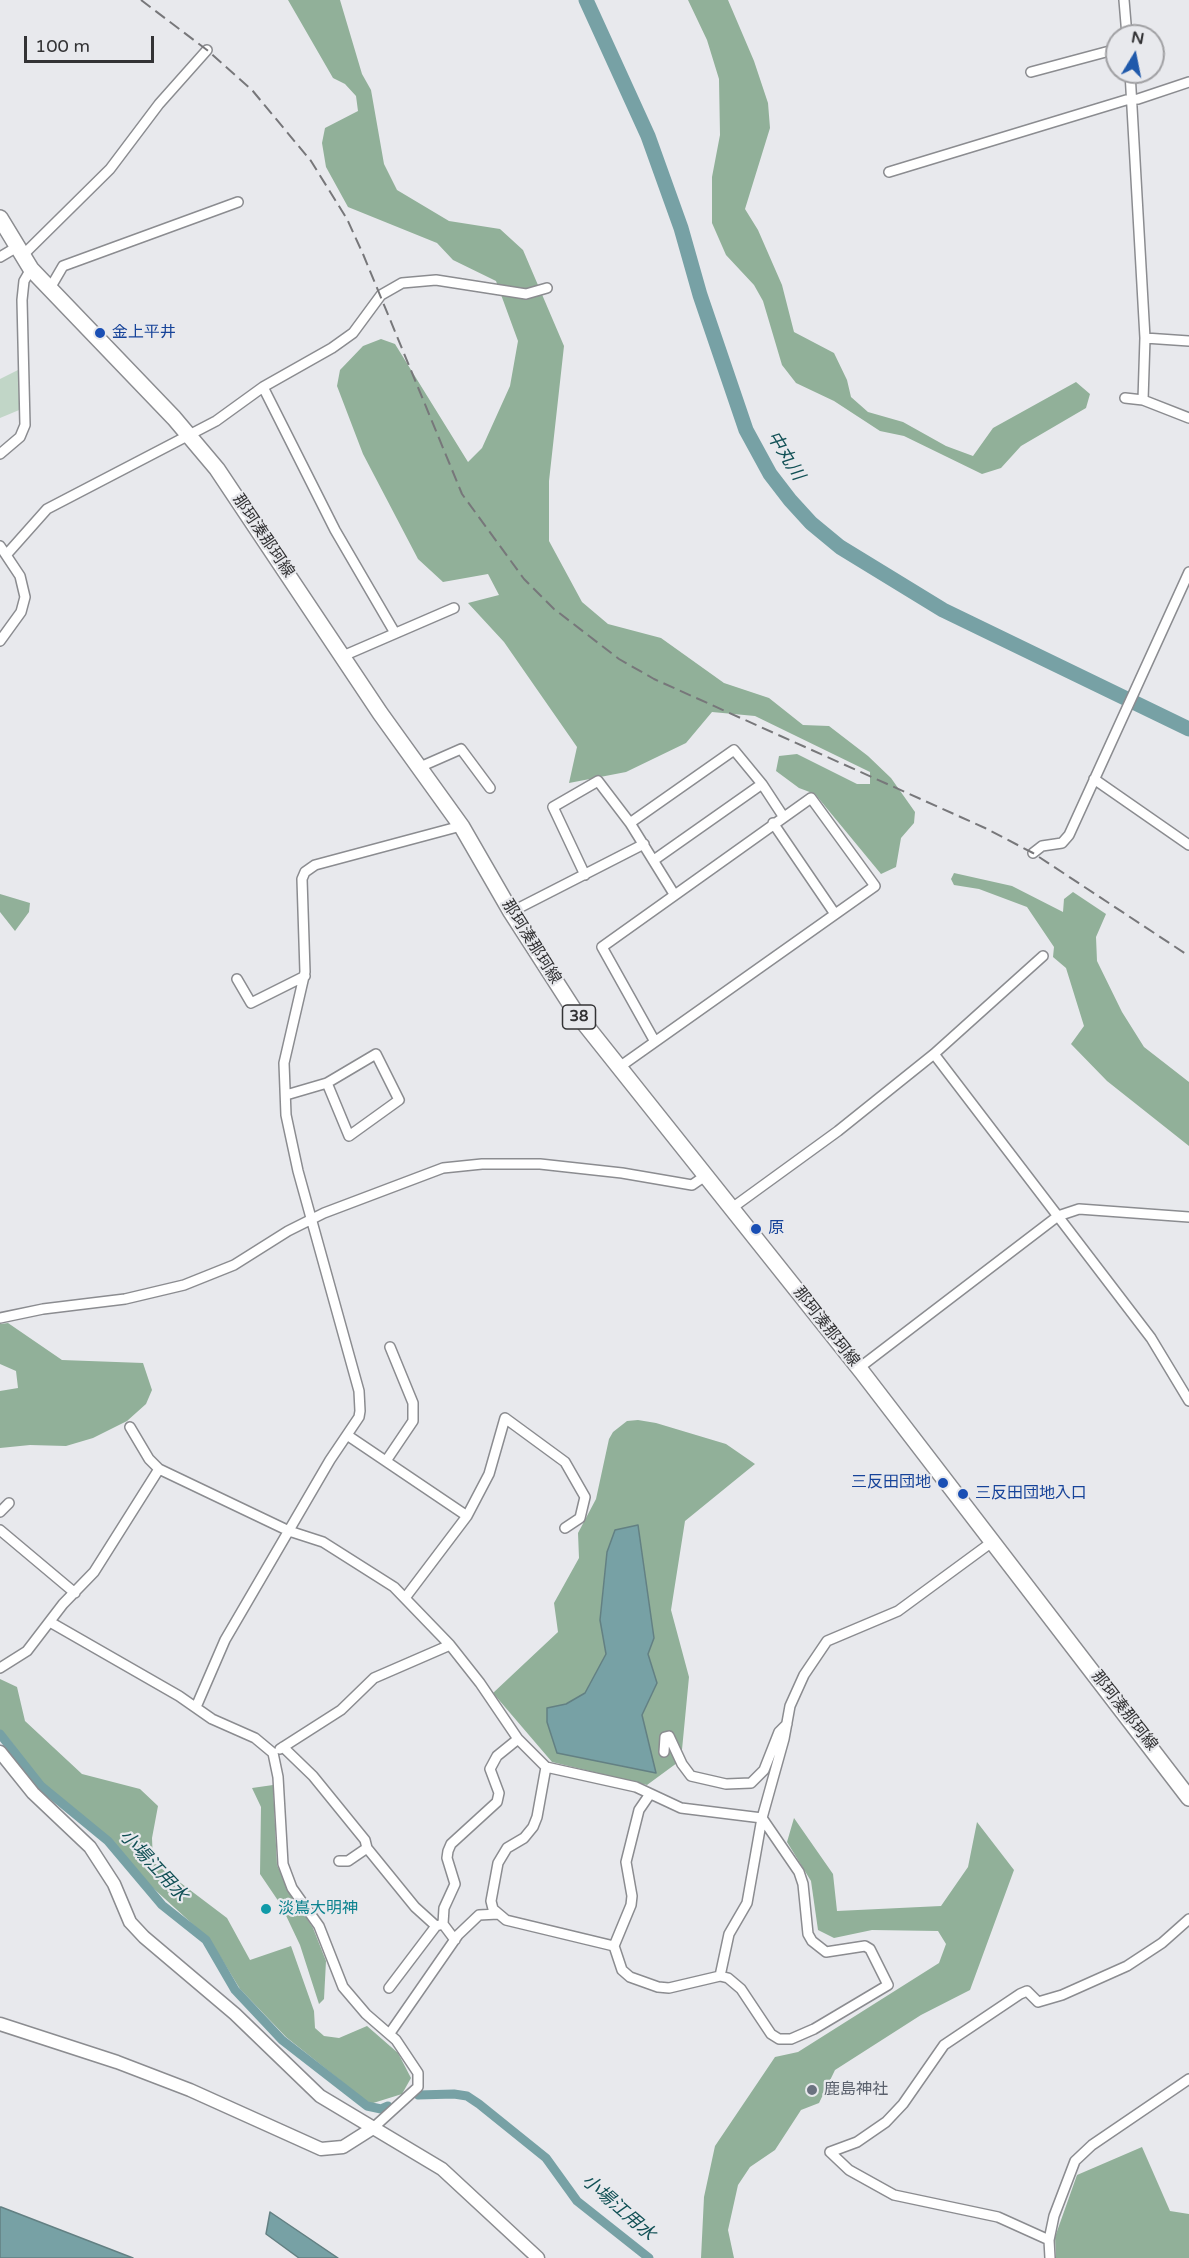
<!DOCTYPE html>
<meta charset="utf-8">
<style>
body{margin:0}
#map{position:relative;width:1189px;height:2258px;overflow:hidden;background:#e8e9ed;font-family:"Varela Round",sans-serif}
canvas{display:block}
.north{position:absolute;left:1105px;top:24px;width:60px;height:60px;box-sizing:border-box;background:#e8e9ed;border:2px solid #a0a0a3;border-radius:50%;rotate:10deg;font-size:16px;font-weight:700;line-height:24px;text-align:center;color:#333335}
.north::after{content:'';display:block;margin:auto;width:21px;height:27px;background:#1f59ab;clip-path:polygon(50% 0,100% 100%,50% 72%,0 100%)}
.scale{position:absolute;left:24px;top:36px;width:130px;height:27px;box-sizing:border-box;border:3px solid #333335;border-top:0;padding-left:8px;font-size:18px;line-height:21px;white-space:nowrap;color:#333335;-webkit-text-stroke:4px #e8e9ed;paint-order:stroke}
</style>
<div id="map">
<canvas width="1189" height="2258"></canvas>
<div class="north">N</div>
<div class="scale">100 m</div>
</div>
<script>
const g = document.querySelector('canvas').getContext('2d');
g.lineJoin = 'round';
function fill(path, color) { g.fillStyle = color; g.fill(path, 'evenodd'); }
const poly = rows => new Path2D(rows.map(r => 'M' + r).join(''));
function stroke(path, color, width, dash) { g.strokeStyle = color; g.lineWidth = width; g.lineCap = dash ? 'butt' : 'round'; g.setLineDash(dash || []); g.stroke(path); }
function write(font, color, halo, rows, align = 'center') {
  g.font = font + ' "Varela Round","Noto Sans JP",sans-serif'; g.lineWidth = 4.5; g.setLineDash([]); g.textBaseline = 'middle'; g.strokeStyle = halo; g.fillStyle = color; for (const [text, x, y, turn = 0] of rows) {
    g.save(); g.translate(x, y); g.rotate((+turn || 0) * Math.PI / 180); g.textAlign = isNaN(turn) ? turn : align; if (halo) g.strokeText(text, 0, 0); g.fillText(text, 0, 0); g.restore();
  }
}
fill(poly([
 [22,368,24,408,0,418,0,379]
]), '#c1d6c7');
fill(poly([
 [288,0,340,0,362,74,371,90,384,164,397,190,449,221,500,229,523,250,564,346,549,481,549,541,582,602,608,624,661,638,724,683,769,698,803,725,829,726,868,756,891,778,915,812,914,823,901,838,896,867,881,874,815,794,799,788,776,771,779,756,797,754,857,784,870,784,870,772,755,716,712,712,686,743,626,772,569,783,577,747,504,642,468,603,499,595,488,574,443,582,418,559,363,454,337,386,340,370,363,346,381,339,395,344,468,462,482,448,510,386,518,341,496,281,453,260,437,243,348,207,326,167,322,143,325,128,358,111,356,96,345,84,333,78],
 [688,0,728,0,754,61,768,103,770,128,745,209,758,230,782,285,794,332,834,353,847,380,851,397,868,412,903,422,946,446,973,456,993,428,1076,382,1090,394,1086,408,1021,446,1001,468,982,474,904,436,880,431,834,401,796,383,782,365,763,301,754,285,726,255,712,223,712,177,720,135,719,79,707,40],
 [954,873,1012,886,1063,912,1064,899,1073,892,1106,914,1096,937,1097,961,1122,1012,1144,1047,1189,1082,1189,1146,1107,1081,1071,1044,1084,1026,1066,968,1053,957,1054,947,1027,907,979,889,954,885,951,879],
 [0,894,30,903,29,912,15,931,0,912],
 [8,1323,62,1360,143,1363,152,1390,146,1404,127,1421,93,1438,66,1446,30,1445,0,1448,0,1391,18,1388,16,1371,0,1364,0,1324],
 [638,1420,656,1423,726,1444,755,1464,685,1521,671,1610,689,1677,681,1760,647,1785,552,1762,493,1693,558,1632,554,1603,579,1558,578,1533,596,1499,609,1439,613,1432,627,1421],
 [638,1526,654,1638,648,1654,657,1683,642,1715,656,1773,557,1753,547,1722,547,1708,566,1704,585,1693,606,1654,600,1620,607,1552],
 [0,1679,17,1687,25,1721,82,1774,140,1789,158,1806,152,1838,153,1862,227,1918,250,1960,291,1946,314,2011,315,2028,324,2036,339,2038,367,2026,398,2053,411,2078,402,2094,370,2104,286,2037,240,1989,210,1940,141,1877,109,1839,43,1784,9,1739,0,1731],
 [273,1785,277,1865,289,1891,313,1928,326,1961,324,1999,319,2004,300,1945,281,1905,260,1874,261,1807,252,1788],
 [794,1818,833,1874,837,1911,941,1906,968,1867,977,1822,1014,1870,970,1990,921,2015,835,2070,819,2103,801,2110,775,2150,750,2167,738,2185,728,2230,734,2258,701,2258,704,2197,715,2146,775,2057,798,2052,939,1963,946,1944,938,1931,872,1930,834,1938,818,1930,811,1881,787,1842],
 [1142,2147,1170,2211,1189,2214,1189,2258,1056,2258,1055,2237,1077,2175]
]), '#91b099');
const water = poly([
 [638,1525,654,1638,648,1654,657,1683,642,1715,656,1773,557,1753,547,1722,547,1708,566,1704,585,1693,606,1654,600,1620,607,1552,615,1530,638,1525],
 [0,2207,1,2207,133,2258,0,2258,0,2207],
 [270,2212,338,2258,299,2258,266,2234,270,2212]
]);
fill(water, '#77a1a5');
stroke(water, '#638083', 1.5);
stroke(poly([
 [0,1734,41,1786,108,1841,162,1905,206,1940,235,1990,282,2040,367,2106,381,2109,388,2106],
 [418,2095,454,2094,467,2096,479,2104,546,2158,577,2201,649,2258]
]), '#77a1a5', 9);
stroke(poly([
 [586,0,648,136,681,228,700,295,746,430,770,474,790,500,811,523,840,547,943,610,1189,729]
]), '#77a1a5', 15);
const minor = poly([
 [1124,0,1127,36],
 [1031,72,1117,49],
 [1130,72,1145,338,1143,400],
 [889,172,1126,100,1138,99,1189,82],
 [22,256,110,169,159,104,207,50],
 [0,257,17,247],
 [49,290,63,266,238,202],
 [1145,338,1189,341],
 [263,387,335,530,395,633],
 [1125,398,1143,400,1189,418],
 [0,454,20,437,25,425,22,300,24,281,31,269],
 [0,546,20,576,25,597,21,612,0,641],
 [7,554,47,509,216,421,263,387,332,348,353,333,381,295,402,283,436,280,526,294,547,288],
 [343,656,454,608],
 [420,767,461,749,490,788],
 [1094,779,1189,845],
 [630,823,734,750,762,784,783,816],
 [773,823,835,914],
 [1033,853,1042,846,1062,843,1069,835,1189,572],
 [654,860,762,784],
 [585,875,553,807,598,781,630,823,674,894],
 [511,912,644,844],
 [237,979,251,1003,305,976],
 [934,1054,1151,1338,1189,1401],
 [618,1068,875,886,811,798,602,947,654,1040],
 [286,1095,327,1083,376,1054,399,1100,349,1136,327,1083],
 [732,1208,838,1131,934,1054,1043,956],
 [0,1318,43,1309,125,1299,184,1285,234,1265,288,1231,324,1213,443,1168,482,1164,540,1164,622,1173,692,1185,705,1176],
 [859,1368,1058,1216,1079,1209,1189,1217],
 [130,1427,149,1459,159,1469,289,1531,323,1542,394,1587,450,1645,480,1683,518,1739,546,1767,636,1787,681,1808,762,1818],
 [347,1435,467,1516],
 [386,1461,413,1421,413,1403,390,1347],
 [0,1512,9,1503],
 [0,1530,75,1593],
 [405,1598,467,1516,489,1474,505,1418,565,1462,585,1497,580,1518,565,1528],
 [50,1622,179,1696,212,1719,255,1738,273,1753,278,1777,283,1864,292,1888,319,1926,343,1987,366,2014,396,2040,418,2073,418,2087,373,2128],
 [0,1668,27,1651,63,1604,94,1572,159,1469],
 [196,1707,225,1640,330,1460,359,1417,360,1411,359,1391,298,1171,286,1115,284,1063,305,972,302,879,305,872,315,865,461,826],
 [283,1747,313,1776,365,1840,367,1848,415,1907,436,1926,443,1924],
 [280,1749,341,1710,374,1678,450,1645],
 [664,1752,665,1737,669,1736,682,1764,691,1776,726,1784,751,1783,764,1770,779,1732,787,1724],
 [546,1767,537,1817,533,1827,524,1838,507,1848,498,1863,491,1901,493,1909,506,1920,614,1946],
 [650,1794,639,1810,626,1862,632,1896,631,1905,614,1946,622,1970,630,1977,658,1987,669,1988,720,1976,728,1978,741,1989,771,2034,779,2039,791,2039,814,2029,888,1985,870,1949,865,1946,826,1952,812,1941,808,1934,803,1884,799,1872,762,1818],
 [339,1861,348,1861,367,1848],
 [455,1940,443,1924,444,1908,455,1884,447,1858,448,1851,451,1844,497,1802,499,1793,490,1769,497,1756,518,1739],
 [720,1976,729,1934,747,1903,762,1818,784,1739,790,1706,804,1675,827,1641,898,1611,992,1542],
 [389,1988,436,1926],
 [390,2033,458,1935,479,1915,498,1914],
 [1049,2240,998,2217,894,2195,849,2170,830,2152,857,2142,886,2122,903,2104,944,2045,1020,1994,1027,1991,1038,2002,1062,1995,1127,1966,1162,1943,1189,1919],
 [1050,2258,1049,2240,1054,2216,1075,2161,1092,2145,1189,2079]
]);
const tertiary = poly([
 [0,1752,33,1793,90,1847,114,1884,130,1922,144,1937,235,2014,320,2096,442,2169,538,2258],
 [0,2024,117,2062,190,2090,321,2149,343,2147,373,2128]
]);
const primary = poly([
 [0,218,31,269,174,418,217,469,380,713,462,827,511,912,576,1013,862,1372,1189,1798]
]);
stroke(minor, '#8b8c90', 12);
stroke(tertiary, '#8b8c90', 15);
stroke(primary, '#8b8c90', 18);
stroke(minor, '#fff', 9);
stroke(tertiary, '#fff', 12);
stroke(primary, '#fff', 15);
stroke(poly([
 [141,0,207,50,252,90,311,161,347,219,363,254,462,494,524,579,554,609,619,659,654,679,985,828,1033,853,1189,956]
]), '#77777a', 2, [12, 6]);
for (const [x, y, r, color] of [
 [100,333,6,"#1a4fb4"],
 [756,1229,6,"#1a4fb4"],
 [943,1483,6,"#1a4fb4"],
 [963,1494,6,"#1a4fb4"],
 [266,1909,6,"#0f9aa8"],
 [812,2090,6,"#6b7280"]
]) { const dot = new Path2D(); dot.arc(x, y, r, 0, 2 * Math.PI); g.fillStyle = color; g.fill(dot); stroke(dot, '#e8e9ed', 2); }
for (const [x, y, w] of [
 [579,1017,33]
]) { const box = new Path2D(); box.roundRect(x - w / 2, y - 12, w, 24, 4.5); g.fillStyle = '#e8e9ed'; g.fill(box); stroke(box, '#333335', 1.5); }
write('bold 15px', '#333335', null, [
 ["38",579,1017]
]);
write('16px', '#164399', '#e8e9ed', [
 ["金上平井",112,333],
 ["原",768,1229],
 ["三反田団地",931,1483,"right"],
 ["三反田団地入口",975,1494]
], 'left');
write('16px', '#333335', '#e8e9ed', [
 ["那珂湊那珂線",263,536,56],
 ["那珂湊那珂線",531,942,58],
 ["那珂湊那珂線",826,1327,52],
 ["那珂湊那珂線",1124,1711,52]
]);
write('16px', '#0d838f', '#e8e9ed', [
 ["淡嶌大明神",278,1909]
], 'left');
write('16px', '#5b616d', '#e8e9ed', [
 ["鹿島神社",824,2090]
], 'left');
write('italic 18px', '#115055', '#e8e9ed', [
 ["中丸川",785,456,58],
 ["小場江用水",153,1866,47],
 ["小場江用水",618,2208,41]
]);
</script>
